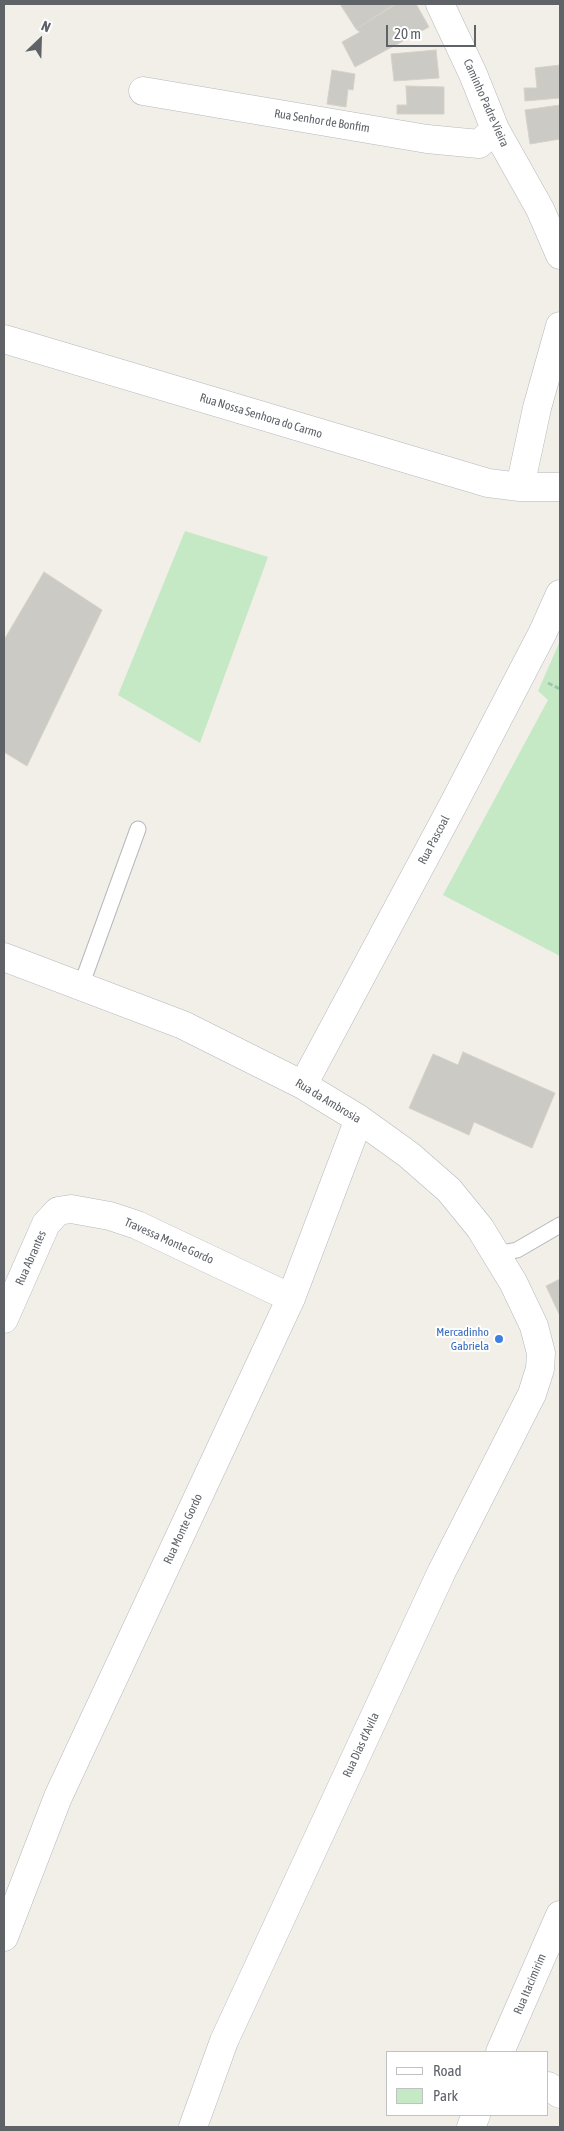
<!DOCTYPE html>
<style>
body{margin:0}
#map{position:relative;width:564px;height:2131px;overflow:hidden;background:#f1efe8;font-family:"Asap Condensed",sans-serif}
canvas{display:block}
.frame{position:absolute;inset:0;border:5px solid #5f6368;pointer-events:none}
.legend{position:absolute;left:386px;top:2051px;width:162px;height:65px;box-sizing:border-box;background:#fff;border:1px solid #bfc1c3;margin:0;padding:6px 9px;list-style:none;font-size:15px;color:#5f6368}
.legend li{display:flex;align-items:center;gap:10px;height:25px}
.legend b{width:25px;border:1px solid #bfc1c3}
.north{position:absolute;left:15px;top:15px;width:50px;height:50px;-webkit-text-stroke:4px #fff;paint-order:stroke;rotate:24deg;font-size:14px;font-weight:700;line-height:20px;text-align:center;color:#5f6368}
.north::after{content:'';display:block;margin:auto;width:18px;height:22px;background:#5f6368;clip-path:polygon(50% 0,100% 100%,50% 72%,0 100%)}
.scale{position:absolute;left:386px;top:25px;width:90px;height:22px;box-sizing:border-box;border:2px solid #5f6368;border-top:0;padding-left:6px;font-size:15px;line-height:18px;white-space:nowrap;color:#5f6368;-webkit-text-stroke:4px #fff;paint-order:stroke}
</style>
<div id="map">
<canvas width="564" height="2131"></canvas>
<div class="frame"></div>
<ul class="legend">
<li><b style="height:6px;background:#fff"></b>Road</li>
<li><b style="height:14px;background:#c5e8c5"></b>Park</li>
</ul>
<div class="north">N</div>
<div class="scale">20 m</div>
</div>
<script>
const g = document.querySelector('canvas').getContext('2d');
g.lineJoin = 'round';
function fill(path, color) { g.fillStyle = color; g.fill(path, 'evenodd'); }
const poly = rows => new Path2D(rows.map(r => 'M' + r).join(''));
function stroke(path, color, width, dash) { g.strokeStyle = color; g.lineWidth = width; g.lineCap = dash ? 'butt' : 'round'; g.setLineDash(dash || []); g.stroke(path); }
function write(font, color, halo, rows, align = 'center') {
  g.font = font + ' "Asap Condensed",sans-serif'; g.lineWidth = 4; g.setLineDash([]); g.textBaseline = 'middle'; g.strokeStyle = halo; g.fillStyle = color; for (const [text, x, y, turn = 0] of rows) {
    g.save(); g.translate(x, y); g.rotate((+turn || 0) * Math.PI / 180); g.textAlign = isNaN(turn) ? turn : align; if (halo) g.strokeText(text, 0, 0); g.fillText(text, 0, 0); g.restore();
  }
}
fill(poly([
 [185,531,268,557,200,743,118,695],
 [560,641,560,956,443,895,548,700,538,691]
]), '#c5e8c5');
const building = poly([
 [340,4,392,4,393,5,356,29,340,4],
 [396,4,416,4,429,27,355,67,342,42,360,32,356,29,396,4],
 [436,50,439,78,394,81,391,54,436,50],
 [560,65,560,98,525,101,524,88,537,88,535,68,560,65],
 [332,70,355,74,353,90,348,89,346,107,327,104,332,70],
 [406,86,444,87,444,114,397,114,397,105,407,105,406,86],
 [560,105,560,139,530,144,525,110,560,105],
 [44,572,102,610,27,766,4,752,4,640,44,572],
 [463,1052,555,1093,532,1148,474,1122,469,1135,409,1108,433,1054,458,1065,463,1052],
 [560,1279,560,1316,546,1286,560,1279]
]);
fill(building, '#cccac5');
stroke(building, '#d6d1c6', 1);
const service = poly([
 [81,986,138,829],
 [496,1254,517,1250,560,1225]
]);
const minor = poly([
 [440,4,473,74,495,129,540,209,560,255],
 [143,91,427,139,479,144,495,129],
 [4,339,488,483,520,487,560,487],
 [520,487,537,408,560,326],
 [4,957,183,1025,303,1085,359,1119,409,1155,449,1190,480,1228,513,1282,534,1326,541,1353,540,1369,532,1394,442,1571,345,1780,224,2041,193,2127],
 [303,1085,453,805,543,632,560,594],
 [4,1319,46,1224,58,1211,71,1209,110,1216,137,1225,291,1298],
 [4,1937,58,1797,291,1298,359,1119],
 [500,2052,560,1915],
 [548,2086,560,2094],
 [471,2127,476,2115]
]);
stroke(service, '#b5b8bc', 17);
stroke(minor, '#b5b8bc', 29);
stroke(poly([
 [548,683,560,689]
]), '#9cc7a9', 3, [5, 2.5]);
stroke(service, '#fff', 15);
stroke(minor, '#fff', 28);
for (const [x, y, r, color] of [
 [499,1339,5,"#3f7fe0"]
]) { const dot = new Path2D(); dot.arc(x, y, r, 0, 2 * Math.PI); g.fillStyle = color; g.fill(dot); stroke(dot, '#fff', 2); }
write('12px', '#5f6368', '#fff', [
 ["Caminho Padre Vieira",486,103,66],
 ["Rua Senhor de Bonfim",322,121,9],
 ["Rua Nossa Senhora do Carmo",261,416,17],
 ["Rua Pascoal",434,840,-62],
 ["Rua da Ambrosia",328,1101,31],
 ["Travessa Monte Gordo",169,1241,24],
 ["Rua Abrantes",31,1258,-66],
 ["Rua Monte Gordo",183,1529,-65],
 ["Rua Dias d'Avila",361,1745,-65],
 ["Rua Itacimirim",530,1984,-67]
]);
write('12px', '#366cbe', '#fff', [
 ["Mercadinho",489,1332],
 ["Gabriela",489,1346]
], 'right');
</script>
